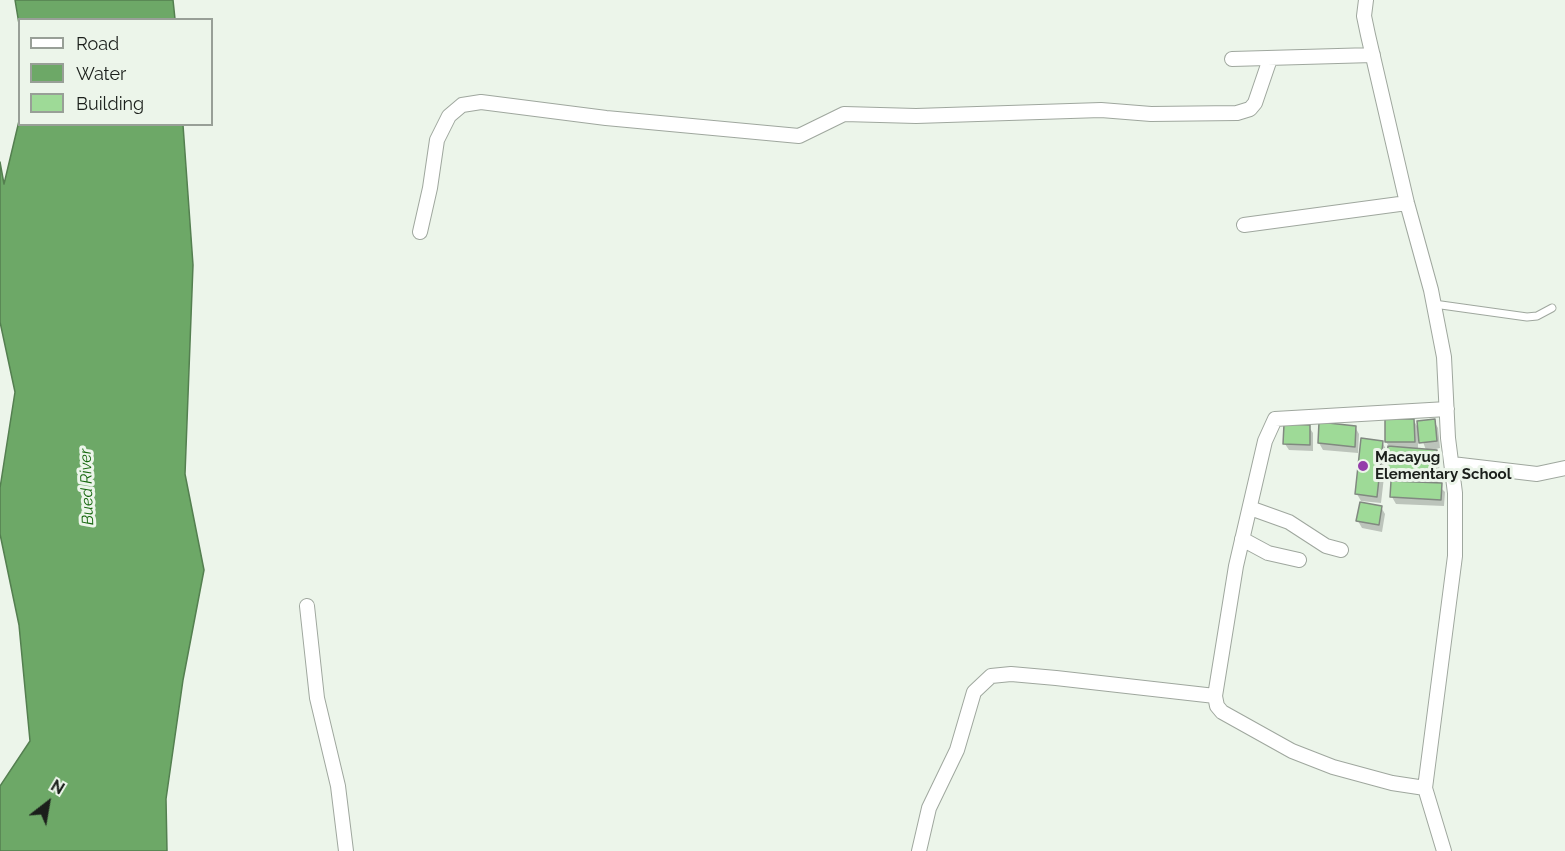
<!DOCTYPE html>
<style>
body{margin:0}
#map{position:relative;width:1565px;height:851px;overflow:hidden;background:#ecf5ea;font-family:Raleway,sans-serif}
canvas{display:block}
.legend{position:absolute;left:18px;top:18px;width:195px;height:108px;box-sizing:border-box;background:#ecf5ea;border:2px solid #989f97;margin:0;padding:8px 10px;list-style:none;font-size:18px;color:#1b1f1b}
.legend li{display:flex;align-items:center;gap:12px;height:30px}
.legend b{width:30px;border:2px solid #989f97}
.north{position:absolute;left:18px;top:773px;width:60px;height:60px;-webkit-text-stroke:4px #ecf5ea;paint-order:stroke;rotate:31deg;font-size:16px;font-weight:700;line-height:24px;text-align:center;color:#1b1f1b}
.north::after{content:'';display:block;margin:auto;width:21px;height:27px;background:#1b1f1b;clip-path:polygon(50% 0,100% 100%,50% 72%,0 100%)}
</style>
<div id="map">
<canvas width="1565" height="851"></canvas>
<ul class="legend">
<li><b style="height:8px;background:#fff"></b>Road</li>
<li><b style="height:16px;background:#6da867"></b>Water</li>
<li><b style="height:16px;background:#9eda97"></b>Building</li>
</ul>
<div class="north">N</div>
</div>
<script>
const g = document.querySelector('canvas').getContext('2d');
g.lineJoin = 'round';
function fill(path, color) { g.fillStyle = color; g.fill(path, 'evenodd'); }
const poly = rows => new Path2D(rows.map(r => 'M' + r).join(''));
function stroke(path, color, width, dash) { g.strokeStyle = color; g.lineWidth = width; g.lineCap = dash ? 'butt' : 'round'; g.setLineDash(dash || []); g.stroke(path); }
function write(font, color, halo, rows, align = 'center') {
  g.font = font + ' Raleway,sans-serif'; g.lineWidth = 6; g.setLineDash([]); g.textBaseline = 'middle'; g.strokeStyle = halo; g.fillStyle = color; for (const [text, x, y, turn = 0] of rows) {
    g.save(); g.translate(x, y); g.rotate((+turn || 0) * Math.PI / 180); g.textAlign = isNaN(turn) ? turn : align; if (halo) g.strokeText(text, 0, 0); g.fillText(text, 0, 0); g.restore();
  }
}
const water = poly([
 [15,0,173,0,175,19,20,20,19,24,15,0],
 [19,121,20,124,183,125,193,265,185,474,204,570,183,680,166,799,167,851,0,851,0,786,30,741,19,625,0,534,0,488,15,392,0,322,0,162,4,184,19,121]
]);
fill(water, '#6da867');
stroke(water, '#547f50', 1.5);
fill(poly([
 [1414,421,1420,431,1434,421,1438,428,1440,448,1428,451,1436,451,1440,458,1438,485,1445,492,1444,506,1396,504,1392,497,1393,483,1387,476,1389,446,1386,442],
 [1418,434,1420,434,1426,450,1418,450],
 [1321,424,1355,427,1359,434,1358,453,1323,450,1319,443],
 [1309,427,1313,433,1313,451,1289,450,1285,444],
 [1382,442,1387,451,1381,503,1361,501,1357,494],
 [1381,507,1385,514,1382,532,1362,528,1358,521]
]), '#0003');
const building = poly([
 [1385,419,1414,419,1415,442,1385,442,1385,419],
 [1435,419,1437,441,1419,443,1417,421,1435,419],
 [1319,422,1356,426,1355,447,1318,443,1319,422],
 [1284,424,1310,425,1310,445,1283,444,1284,424],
 [1361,438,1383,441,1377,497,1355,494,1361,438],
 [1388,446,1437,450,1435,480,1385,476,1388,446],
 [1391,481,1442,483,1441,500,1390,497,1391,481],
 [1360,502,1382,506,1379,525,1356,521,1360,502]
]);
fill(building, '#9eda97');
stroke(building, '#818980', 1.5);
const service = poly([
 [1434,304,1527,317,1537,316,1552,308]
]);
const minor = poly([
 [1366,0,1364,16,1368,35,1407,203,1431,290,1444,357,1448,438,1455,493,1455,556,1425,788,1444,851],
 [1232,59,1373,55],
 [1244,225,1407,203],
 [420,232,430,188,437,140,449,116,462,105,481,102,606,118,799,136,844,114,916,116,1101,110,1151,114,1237,113,1250,109,1255,103,1270,59],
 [1452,464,1537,474,1565,468],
 [1250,508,1289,522,1326,546,1341,550],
 [1242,539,1268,553,1299,560],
 [307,606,317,698,338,786,346,851],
 [1425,788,1392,783,1333,767,1292,751,1222,712,1217,706,1215,696,1236,566,1265,441,1275,419,1447,409],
 [919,851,929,808,957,750,974,692,991,676,1011,674,1056,678,1215,696]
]);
stroke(service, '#9fa79e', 9);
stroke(minor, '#9fa79e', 16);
stroke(service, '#fff', 7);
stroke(minor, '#fff', 14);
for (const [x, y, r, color] of [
 [1363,466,6,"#943daa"]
]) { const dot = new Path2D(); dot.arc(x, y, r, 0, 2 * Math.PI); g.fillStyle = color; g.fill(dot); stroke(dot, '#ecf5ea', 2); }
write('bold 15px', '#1b1f1b', '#ecf5ea', [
 ["Macayug",1375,457],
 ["Elementary School",1375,474]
], 'left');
write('italic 16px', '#16670e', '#ecf5ea', [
 ["Bued River",87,487,-92]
]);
</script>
